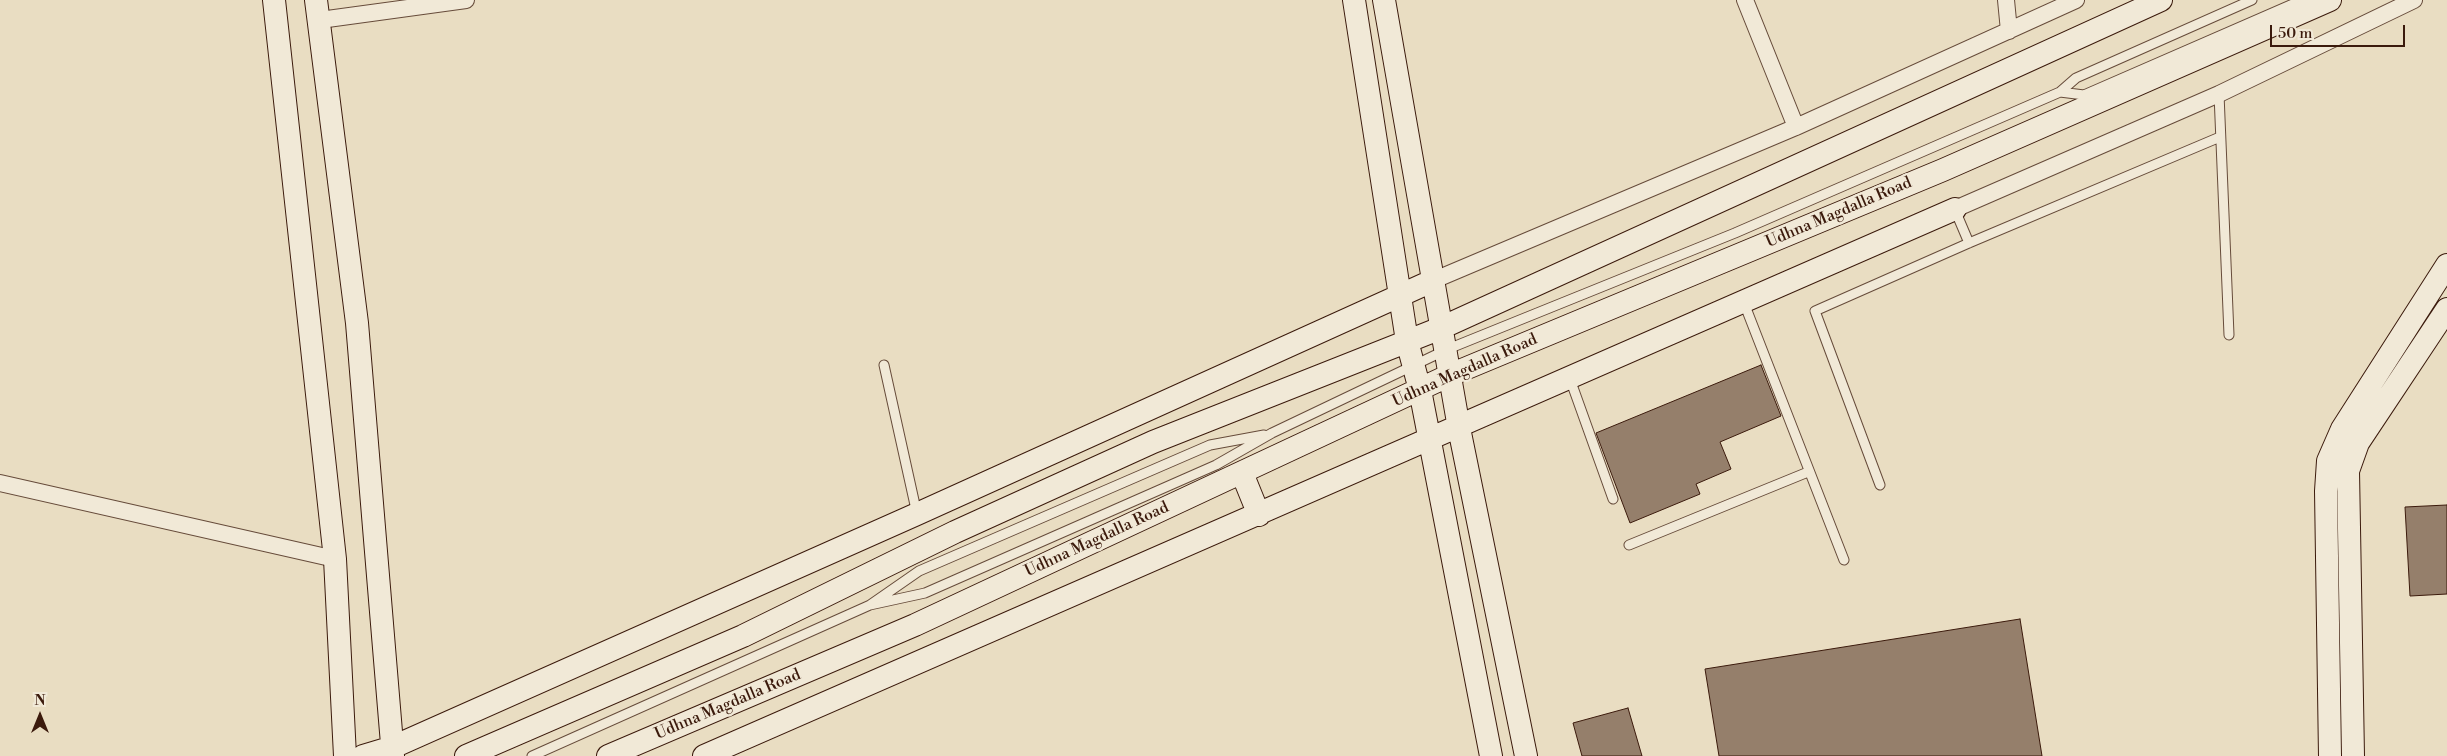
<!DOCTYPE html>
<style>
body{margin:0}
#map{position:relative;width:2447px;height:756px;overflow:hidden;background:#e9ddc2;font-family:"Libre Bodoni",serif}
canvas{display:block}
.north{position:absolute;left:15px;top:691px;width:50px;height:50px;-webkit-text-stroke:4px #f1e9d7;paint-order:stroke;rotate:0deg;font-size:14px;font-weight:700;line-height:20px;text-align:center;color:#3b1a0c}
.north::after{content:'';display:block;margin:auto;width:18px;height:22px;background:#3b1a0c;clip-path:polygon(50% 0,100% 100%,50% 72%,0 100%)}
.scale{position:absolute;left:2270px;top:25px;width:135px;height:22px;box-sizing:border-box;border:2px solid #3b1a0c;border-top:0;padding-left:6px;font-size:15px;line-height:18px;white-space:nowrap;color:#3b1a0c;-webkit-text-stroke:4px #f1e9d7;paint-order:stroke}
</style>
<div id="map">
<canvas width="2447" height="756"></canvas>
<div class="north">N</div>
<div class="scale">50 m</div>
</div>
<script>
const g = document.querySelector('canvas').getContext('2d');
g.lineJoin = 'round';
function fill(path, color) { g.fillStyle = color; g.fill(path, 'evenodd'); }
const poly = rows => new Path2D(rows.map(r => 'M' + r).join(''));
function stroke(path, color, width, dash) { g.strokeStyle = color; g.lineWidth = width; g.lineCap = dash ? 'butt' : 'round'; g.setLineDash(dash || []); g.stroke(path); }
function write(font, color, halo, rows, align = 'center') {
  g.font = font + ' "Libre Bodoni",serif'; g.lineWidth = 4.5; g.setLineDash([]); g.textBaseline = 'middle'; g.strokeStyle = halo; g.fillStyle = color; for (const [text, x, y, turn = 0] of rows) {
    g.save(); g.translate(x, y); g.rotate((+turn || 0) * Math.PI / 180); g.textAlign = isNaN(turn) ? turn : align; if (halo) g.strokeText(text, 0, 0); g.fillText(text, 0, 0); g.restore();
  }
}
const building = poly([
 [1761,365,1781,416,1720,442,1731,469,1696,484,1700,494,1630,523,1596,433,1761,365],
 [2447,505,2447,594,2410,596,2405,507,2447,505],
 [2020,619,2042,756,1719,756,1705,669,2020,619],
 [1628,708,1642,756,1582,756,1573,723,1628,708]
]);
fill(building, '#957f6b');
stroke(building, '#3b1a0c', 1);
const lane = poly([
 [2060,92,2084,95,2302,0],
 [2219,94,2229,335],
 [1955,210,1969,243],
 [1744,303,1844,560],
 [884,365,917,514],
 [1570,379,1613,499],
 [1880,485,1815,311,1969,243,2220,137],
 [1629,545,1808,472],
 [870,605,925,593,1216,465,1272,433,1448,349,1735,233,2060,92,2076,78,2252,0],
 [532,756,870,605,919,571,1210,445,1264,435]
]);
const street = poly([
 [1745,0,1796,127],
 [2006,0,2009,31],
 [320,20,466,0],
 [1955,209,2219,94,2414,0],
 [1432,281,1796,127,2076,0],
 [0,483,335,559]
]);
const secondary = poly([
 [274,0,335,559,345,756],
 [316,0,357,323,393,756],
 [1354,0,1407,341,1420,390,1491,756],
 [1384,0,1459,428,1526,756],
 [1242,473,1259,515],
 [363,756,393,747,917,514,1432,281],
 [466,756,743,636,955,532,1153,442,1441,328,2161,0],
 [608,756,915,625,1450,375,1943,170,2330,0],
 [704,756,1955,209],
 [2330,756,2326,491,2328,461,2342,429,2447,265],
 [2353,756,2348,471,2358,443,2447,309]
]);
stroke(lane, '#664b3a', 11);
stroke(street, '#664b3a', 18);
stroke(secondary, '#3b1a0c', 24);
stroke(lane, '#f1e9d7', 9);
stroke(street, '#f1e9d7', 16);
stroke(secondary, '#f1e9d7', 22);
write('16px', '#3b1a0c', '#f1e9d7', [
 ["Udhna Magdalla Road",1839,213,-23],
 ["Udhna Magdalla Road",1465,371,-24],
 ["Udhna Magdalla Road",1097,540,-25],
 ["Udhna Magdalla Road",728,705,-23]
]);
</script>
